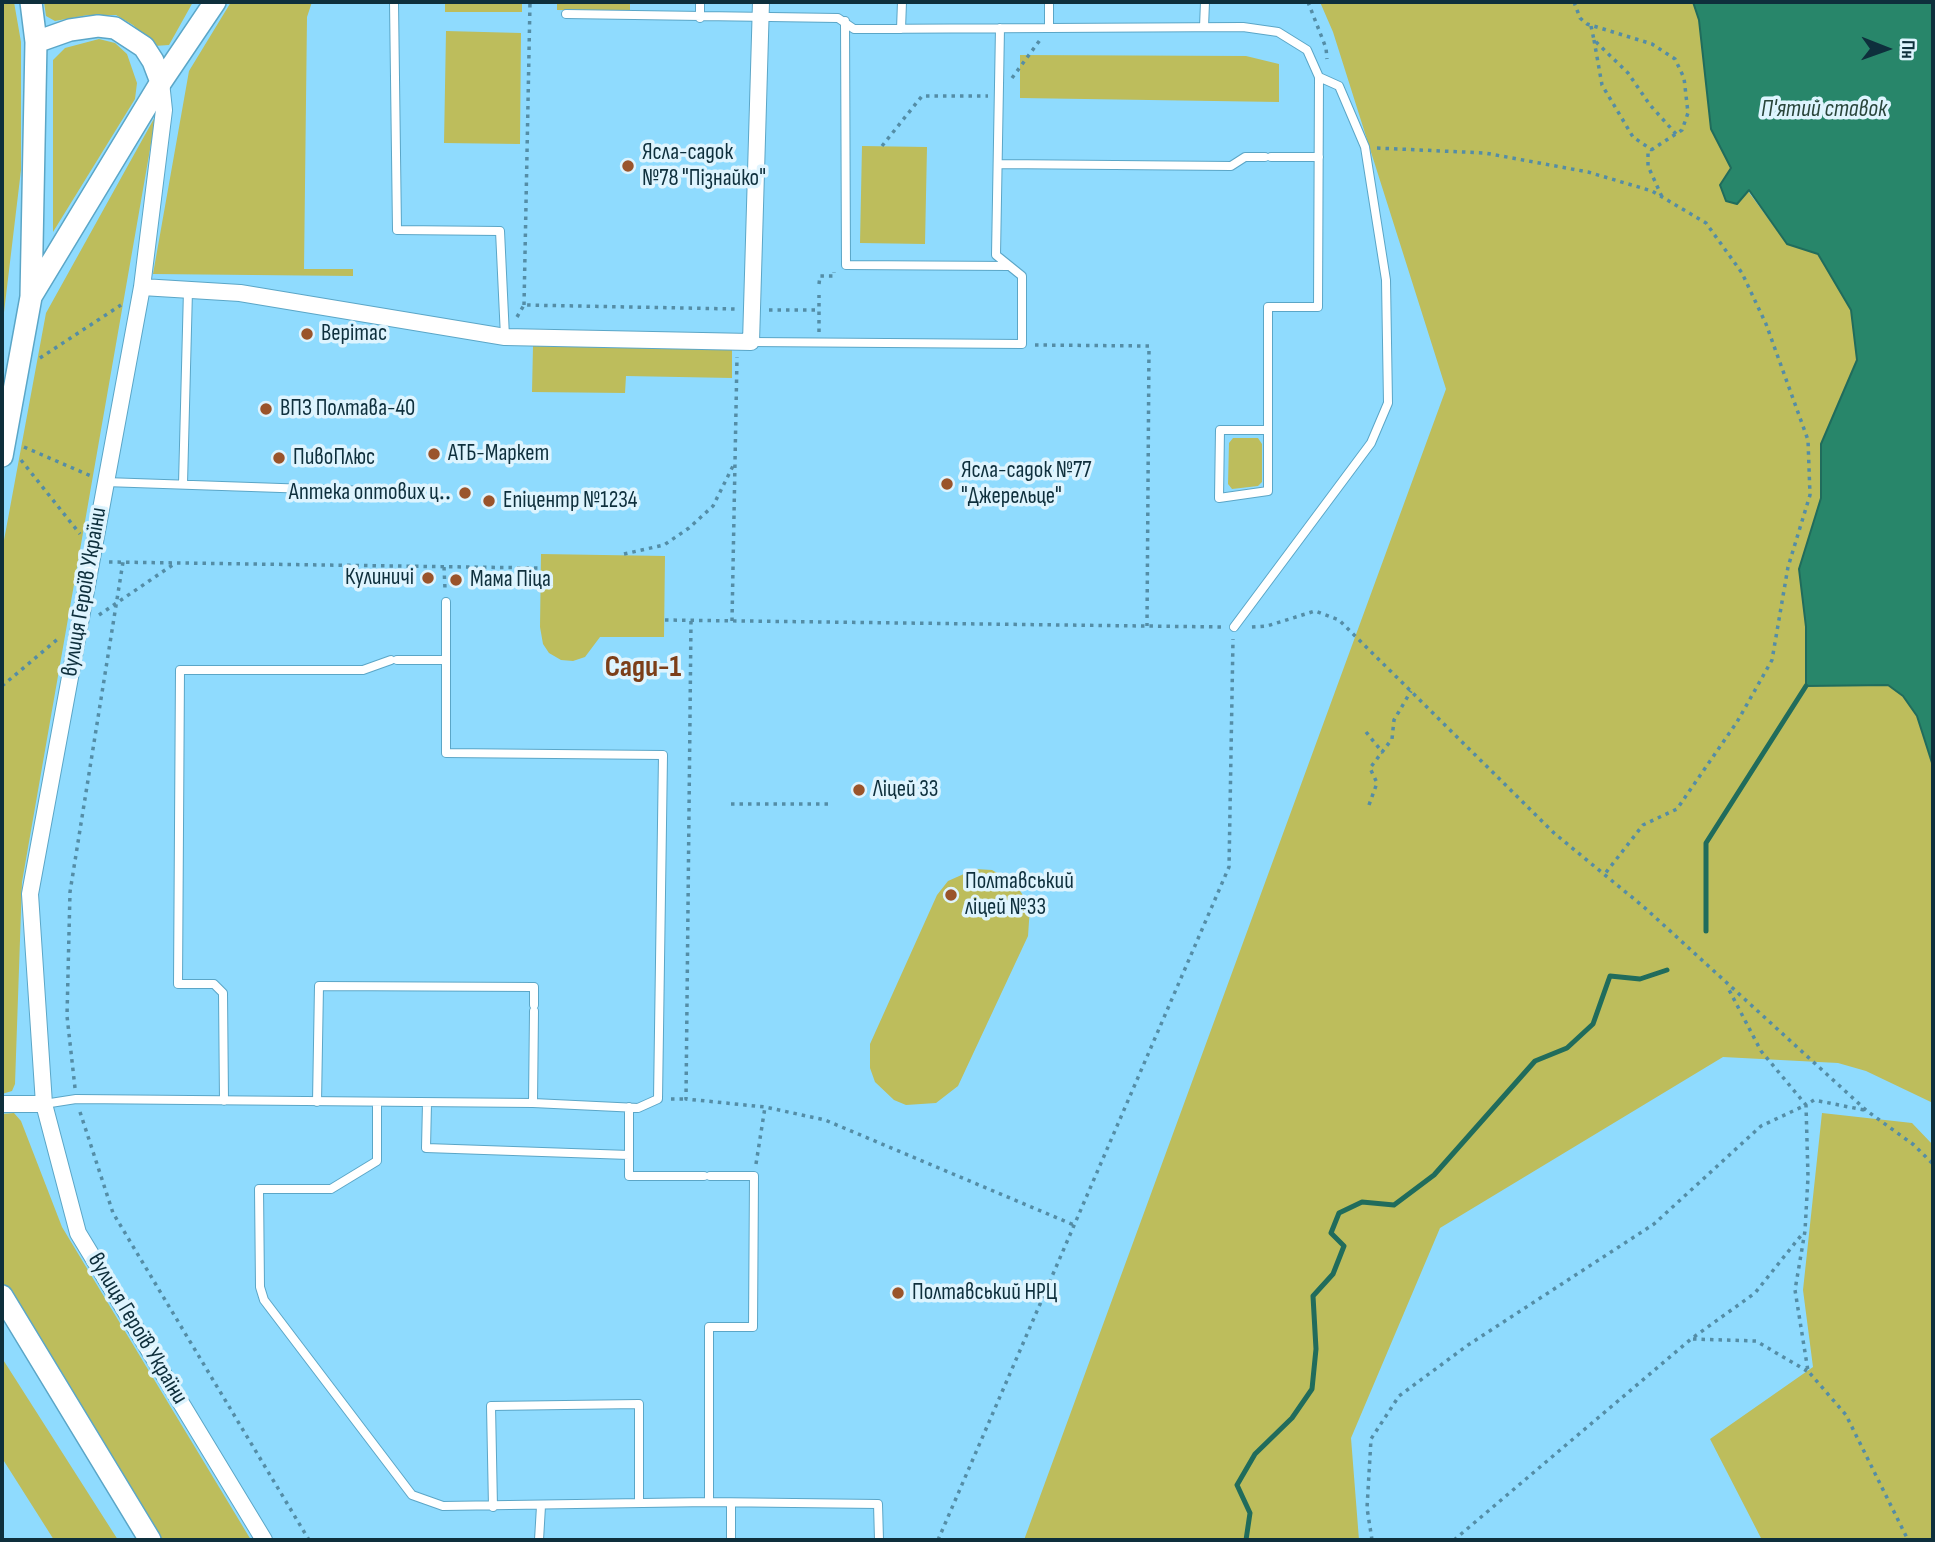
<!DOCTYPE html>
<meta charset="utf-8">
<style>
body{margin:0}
#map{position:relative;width:1935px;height:1542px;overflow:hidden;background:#8fdbfe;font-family:"Sofia Sans Condensed",sans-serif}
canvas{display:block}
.frame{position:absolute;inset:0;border:4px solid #0e2f3c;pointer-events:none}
.north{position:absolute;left:1851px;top:14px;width:70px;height:70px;-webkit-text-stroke:5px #def4fe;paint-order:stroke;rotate:91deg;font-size:19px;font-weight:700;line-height:28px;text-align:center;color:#0e2f3c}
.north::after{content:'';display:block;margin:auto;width:24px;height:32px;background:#0e2f3c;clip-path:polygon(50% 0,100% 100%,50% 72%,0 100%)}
</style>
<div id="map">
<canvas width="1935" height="1542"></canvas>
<div class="frame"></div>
<div class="north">Пн</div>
</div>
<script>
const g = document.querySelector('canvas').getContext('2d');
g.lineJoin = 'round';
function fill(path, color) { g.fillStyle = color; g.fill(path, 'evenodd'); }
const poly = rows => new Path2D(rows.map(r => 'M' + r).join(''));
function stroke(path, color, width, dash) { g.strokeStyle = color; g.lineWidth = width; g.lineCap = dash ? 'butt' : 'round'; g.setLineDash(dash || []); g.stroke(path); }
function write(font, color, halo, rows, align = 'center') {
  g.font = font + ' "Sofia Sans Condensed",sans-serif'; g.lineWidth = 7; g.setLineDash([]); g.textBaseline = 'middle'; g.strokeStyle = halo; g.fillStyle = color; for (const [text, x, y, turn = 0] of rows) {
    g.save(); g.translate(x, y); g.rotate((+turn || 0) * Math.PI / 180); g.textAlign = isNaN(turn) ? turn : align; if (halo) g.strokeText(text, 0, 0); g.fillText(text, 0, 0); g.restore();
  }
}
fill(poly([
 [2,2,14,2,21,42,21,170,2,329],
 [44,2,193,2,169,45,154,46,133,25,116,15,88,15,55,21,46,16],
 [231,2,312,2,307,17,304,269,353,269,353,276,153,274,189,71],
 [445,2,522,2,522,12,445,12],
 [557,2,630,2,630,11,557,10],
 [1320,2,1693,2,1699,20,1711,129,1731,168,1787,244,1818,254,1851,310,1857,360,1821,444,1821,498,1799,569,1806,627,1806,686,1888,685,1903,696,1917,716,1933,766,1933,1103,1866,1071,1838,1063,1723,1057,1440,1228,1351,1438,1359,1540,1024,1540,1446,389,1333,32],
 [446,31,521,33,520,144,444,143],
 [99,39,115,43,127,54,137,83,135,99,53,232,53,60,65,48],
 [1020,55,1246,56,1279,64,1279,102,1020,98],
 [156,115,22,882,15,1084,12,1091,2,1094,2,551,46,313],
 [862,146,927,147,925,244,860,243],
 [533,346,732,349,732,378,626,376,625,393,532,392],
 [1233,438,1258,438,1262,444,1262,482,1258,486,1232,489,1228,484,1229,443],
 [541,554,665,556,664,637,600,637,585,657,573,661,561,660,549,653,543,644,540,627],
 [975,869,992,870,1016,884,1030,907,1028,936,958,1086,936,1103,906,1105,894,1100,875,1082,870,1068,870,1044,937,895,948,881],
 [14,1113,21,1121,62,1227,251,1540,160,1540,2,1282,2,1114],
 [1822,1113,1912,1123,1933,1145,1933,1540,1762,1540,1710,1439,1813,1367,1803,1290],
 [2,1358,118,1540,54,1540,2,1458]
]), '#bdbd5c');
const water = poly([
 [1693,2,1933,2,1933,766,1917,716,1903,696,1888,685,1806,686,1806,627,1799,569,1821,498,1821,444,1857,360,1851,310,1818,254,1787,244,1749,190,1737,204,1726,201,1720,185,1731,168,1711,129,1699,20,1693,2]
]);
fill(water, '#28866a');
stroke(water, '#206c5c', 2);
stroke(poly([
 [1706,931,1706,843,1806,686],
 [1246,1540,1250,1513,1237,1485,1255,1454,1292,1418,1312,1389,1316,1349,1313,1296,1333,1274,1344,1246,1331,1233,1339,1213,1362,1202,1394,1205,1434,1175,1535,1061,1567,1048,1593,1024,1610,976,1640,979,1667,970]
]), '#206c5c', 5);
const service = poly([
 [394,2,397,230,500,231,505,337],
 [566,14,838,18,854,29,1243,27,1278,32,1307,50,1319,77,1318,307,1268,307,1268,430,1220,430,1219,498,1268,491,1268,430],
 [700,18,700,2],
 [845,21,846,265,1009,266],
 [1204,27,1205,2],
 [1049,28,1049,2],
 [901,29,902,2],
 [1271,157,1319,157],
 [998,164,1231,166,1245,157,1265,157],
 [751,342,1022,344,1022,276,996,255,1000,28],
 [105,482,368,491],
 [183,484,188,290],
 [1234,627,1371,443,1388,403,1386,280,1365,147,1339,86,1319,77],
 [397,660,446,660],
 [224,1101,223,993,214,984,178,984,180,670,363,670,391,660],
 [317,1102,319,986,534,987,534,1005],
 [377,1103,377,1161,331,1189,259,1189,260,1287,264,1300,412,1495,443,1506,709,1502,878,1504,879,1540],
 [427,1103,426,1148,629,1155],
 [533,1103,534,1011],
 [44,1104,76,1099,533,1103,638,1108,658,1099,663,755,446,753,446,602],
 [629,1107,629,1176,704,1176],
 [709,1502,709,1327,753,1327,754,1176,710,1176],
 [731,1503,731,1540],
 [493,1507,491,1406,639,1404,639,1503],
 [539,1540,541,1506]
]);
const minor = poly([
 [161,82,164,110,142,287,30,894,44,1104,78,1233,264,1540],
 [142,287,240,293,505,337,751,342,761,2],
 [2,1104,44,1104]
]);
const secondary = poly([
 [36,42,70,30,98,26,115,28,144,47,153,61,161,82],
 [32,295,161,82,215,2],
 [2,456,31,297,36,42,31,2],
 [2,1296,150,1540]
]);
stroke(service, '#5ba6c7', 10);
stroke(minor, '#5ba6c7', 18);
stroke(secondary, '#5ba6c7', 24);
stroke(poly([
 [1308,2,1326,48,1327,59],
 [1574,2,1580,18,1587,24,1652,44,1675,59,1684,78,1688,113,1682,130,1648,152,1648,166,1662,197],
 [1591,26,1594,40,1628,73,1650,105,1676,134],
 [1594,40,1602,85,1633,137,1652,150],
 [1012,78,1040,40],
 [882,146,922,96,988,96],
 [1377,148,1485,153,1588,172,1652,191,1706,223,1742,273,1766,324,1808,440,1810,495,1788,567,1772,660,1737,722,1677,809,1643,825,1604,875],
 [819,284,820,276,834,276,834,272],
 [524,305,530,2],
 [769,310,819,310],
 [517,317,524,305,737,309],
 [819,332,819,295],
 [1035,345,1149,346,1147,626],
 [40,358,121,305],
 [24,447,91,476],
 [21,460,80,534],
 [624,554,664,545,689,528,713,506,733,466],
 [109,562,539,568],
 [444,567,445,589],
 [99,615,174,564],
 [665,620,1223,627],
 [691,621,686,1099,765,1107,825,1120,1074,1225],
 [732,621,737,357],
 [1252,627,1267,626,1315,611,1339,620,1554,833,1645,908,1867,1111,1914,1145,1933,1164],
 [2,686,59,638],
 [1366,732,1383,753],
 [731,804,833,804],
 [1369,805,1377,783,1370,768,1392,739,1394,720,1411,691],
 [75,1088,67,1016,70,892,123,562],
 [671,1099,686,1099],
 [1864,1110,1814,1100,1806,1105,1808,1177,1805,1231,1795,1290,1808,1371,1846,1415,1908,1540],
 [80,1112,113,1213,309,1540],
 [756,1164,765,1107],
 [1693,1339,1756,1341,1807,1371],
 [938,1540,1229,867,1233,639],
 [1372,1540,1367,1508,1371,1439,1399,1396,1468,1345,1654,1224,1761,1126,1806,1105,1761,1051,1727,986],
 [1454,1540,1691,1339,1755,1293,1803,1233]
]), '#548da6', 3.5, [3.5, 5]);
stroke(service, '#fff', 8);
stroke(minor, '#fff', 16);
stroke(secondary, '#fff', 21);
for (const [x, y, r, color] of [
 [628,166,7,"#9a542b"],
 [307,334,7,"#9a542b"],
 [266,409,7,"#9a542b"],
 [434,454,7,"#9a542b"],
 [279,458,7,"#9a542b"],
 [947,484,7,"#9a542b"],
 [465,493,7,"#9a542b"],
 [489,501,7,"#9a542b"],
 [428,578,7,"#9a542b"],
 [456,580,7,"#9a542b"],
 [859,790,7,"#9a542b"],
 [951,895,7,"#9a542b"],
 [898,1293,7,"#9a542b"]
]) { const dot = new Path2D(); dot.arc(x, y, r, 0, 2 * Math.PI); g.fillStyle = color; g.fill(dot); stroke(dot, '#def4fe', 2.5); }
write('23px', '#0e2f3c', '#def4fe', [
 ["Ясла-садок",642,153],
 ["№78 \"Пізнайко\"",642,179],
 ["Верітас",321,334],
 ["ВПЗ Полтава-40",280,409],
 ["АТБ-Маркет",448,454],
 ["ПивоПлюс",293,458],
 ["Ясла-садок №77",961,471],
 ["\"Джерельце\"",961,497],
 ["Аптека оптових ц‥",451,493,"right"],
 ["Епіцентр №1234",503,501],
 ["Кулиничі",414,578,"right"],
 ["Мама Піца",470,580],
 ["Ліцей 33",873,790],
 ["Полтавський",965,882],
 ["ліцей №33",965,908],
 ["Полтавський НРЦ",912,1293]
], 'left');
write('23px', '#0e2f3c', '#def4fe', [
 ["вулиця Героїв України",85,592,-80],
 ["вулиця Героїв України",137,1329,59]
]);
write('italic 24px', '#2a453b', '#def4fe', [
 ["П'ятий ставок",1824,110]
]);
write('bold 30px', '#7c3e18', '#def4fe', [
 ["Сади-1",643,668]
]);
</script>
